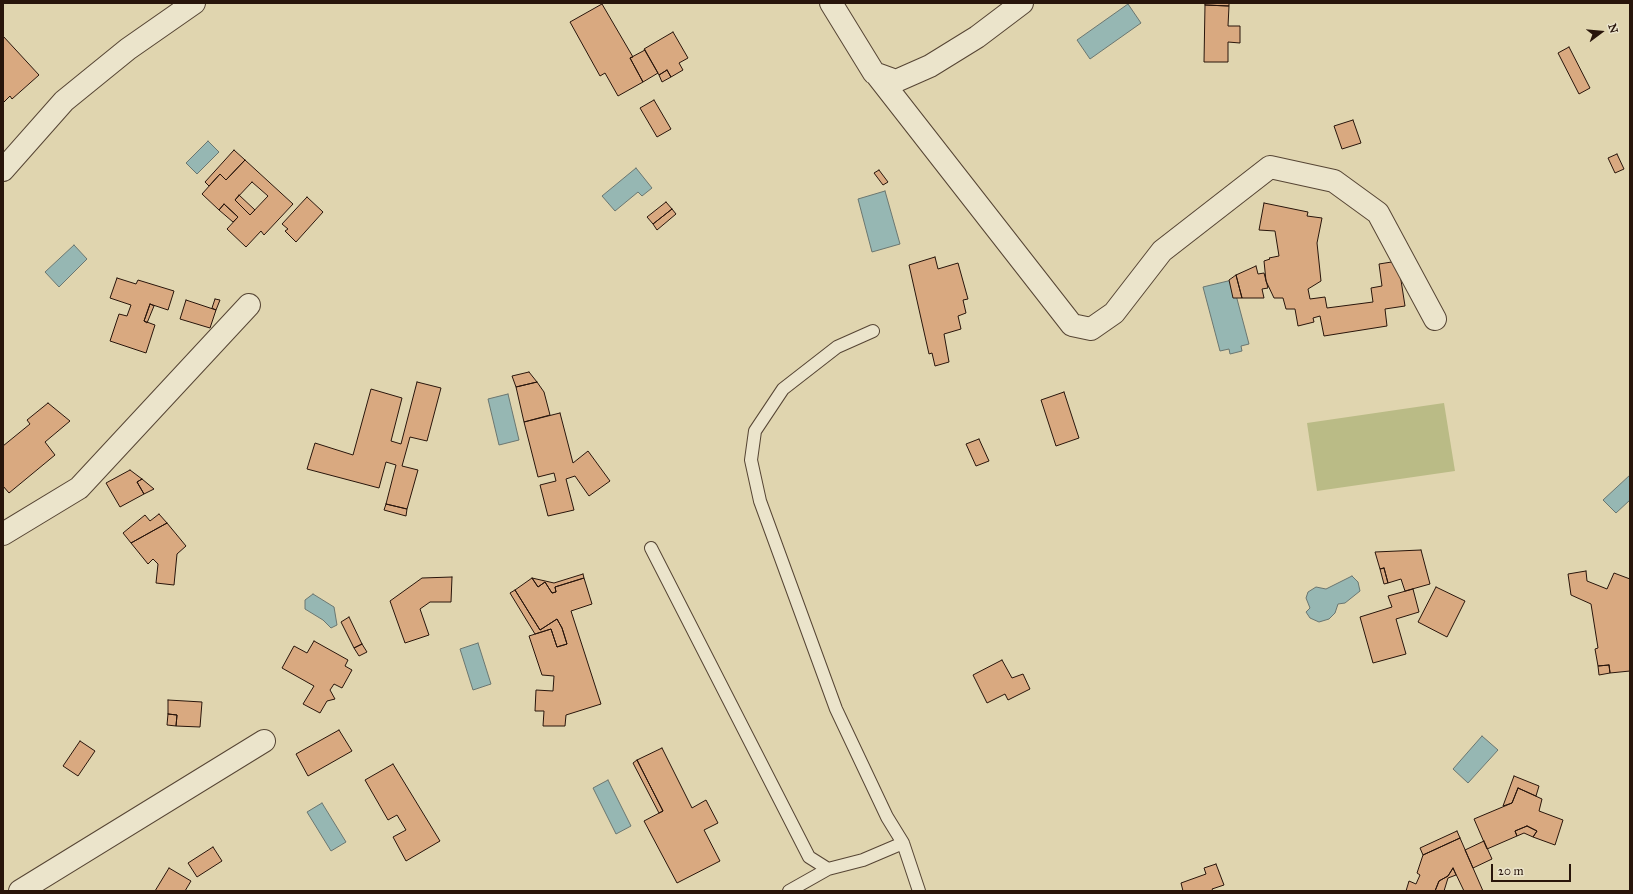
<!DOCTYPE html>
<style>
body{margin:0}
#map{position:relative;width:1633px;height:894px;overflow:hidden;background:#e0d5af;font-family:"IM FELL Great Primer",serif}
canvas{display:block}
.frame{position:absolute;inset:0;border:4px solid #28150b;pointer-events:none}
.north{position:absolute;left:1581px;top:12px;width:40px;height:40px;-webkit-text-stroke:3px #ebe4cb;paint-order:stroke;rotate:74deg;font-size:11px;font-weight:700;line-height:16px;text-align:center;color:#28150b}
.north::after{content:'';display:block;margin:auto;width:14px;height:18px;background:#28150b;clip-path:polygon(50% 0,100% 100%,50% 72%,0 100%)}
.scale{position:absolute;left:1491px;top:864px;width:80px;height:18px;box-sizing:border-box;border:2px solid #28150b;border-top:0;padding-left:5px;font-size:12px;line-height:14px;white-space:nowrap;color:#28150b;-webkit-text-stroke:3px #ebe4cb;paint-order:stroke}
</style>
<div id="map">
<canvas width="1633" height="894"></canvas>
<div class="frame"></div>
<div class="north">N</div>
<div class="scale">20 m</div>
</div>
<script>
const g = document.querySelector('canvas').getContext('2d');
g.lineJoin = 'round';
function fill(path, color) { g.fillStyle = color; g.fill(path, 'evenodd'); }
const poly = rows => new Path2D(rows.map(r => 'M' + r).join(''));
function stroke(path, color, width, dash) { g.strokeStyle = color; g.lineWidth = width; g.lineCap = dash ? 'butt' : 'round'; g.setLineDash(dash || []); g.stroke(path); }
fill(poly([
 [1444,403,1455,471,1317,491,1307,423]
]), '#babb86');
const water = poly([
 [1128,4,1141,23,1090,59,1077,40,1128,4],
 [208,141,219,152,197,174,186,163,208,141],
 [636,168,652,188,642,196,638,192,615,211,602,196,636,168],
 [885,191,900,244,872,252,858,199,885,191],
 [74,245,87,259,59,287,45,272,74,245],
 [1232,280,1249,344,1241,346,1242,351,1230,354,1229,349,1220,351,1203,287,1232,280],
 [508,394,519,440,499,445,488,399,508,394],
 [1630,475,1630,500,1616,513,1603,500,1630,475],
 [1352,576,1358,582,1360,591,1345,603,1338,604,1335,613,1329,619,1319,622,1310,618,1306,612,1310,608,1306,598,1308,592,1316,587,1326,589,1352,576],
 [313,594,334,607,337,625,331,628,323,620,305,609,305,600,313,594],
 [478,643,491,684,473,690,460,649,478,643],
 [1482,736,1498,750,1468,783,1453,769,1482,736],
 [608,780,631,826,616,834,593,788,608,780],
 [322,803,346,842,331,851,307,812,322,803]
]);
fill(water, '#96b7b3');
stroke(water, '#6a7670', 1);
const building = poly([
 [1205,3,1229,3,1229,6,1205,5,1205,3],
 [602,4,633,57,630,58,643,82,618,96,605,73,600,76,570,22,602,4],
 [1205,5,1229,6,1228,26,1240,26,1240,43,1228,42,1228,62,1204,62,1205,5],
 [673,32,688,58,679,63,683,70,671,77,667,70,659,75,644,49,673,32],
 [3,36,39,75,12,99,10,96,3,103,3,36],
 [1569,47,1590,88,1579,94,1558,53,1569,47],
 [645,50,658,73,643,82,630,58,645,50],
 [667,70,671,77,662,82,659,75,667,70],
 [654,100,671,129,657,137,640,108,654,100],
 [1353,120,1361,143,1342,149,1334,126,1353,120],
 [234,150,245,160,226,180,220,174,209,186,205,182,234,150],
 [1617,154,1624,169,1615,173,1608,158,1617,154],
 [245,160,293,204,264,235,261,231,246,247,227,229,238,217,224,204,219,210,202,194,220,174,226,180,245,160],
 [252,182,268,196,250,215,235,200,252,182],
 [879,170,888,182,883,185,874,173,879,170],
 [239,195,255,210,250,215,235,200,239,195],
 [307,197,323,212,296,242,285,231,288,229,282,224,307,197],
 [666,202,672,209,653,224,647,217,666,202],
 [1264,203,1308,212,1307,216,1322,218,1317,243,1321,281,1308,289,1310,299,1325,297,1327,308,1373,302,1371,288,1382,286,1379,264,1398,261,1405,306,1385,309,1387,326,1324,336,1320,316,1313,318,1314,322,1298,326,1295,309,1286,309,1283,298,1274,298,1266,281,1264,261,1270,259,1269,258,1279,256,1275,231,1259,230,1264,203],
 [224,204,238,217,233,222,219,210,224,204],
 [672,209,676,214,657,230,653,224,672,209],
 [935,257,938,269,958,263,968,299,963,300,966,313,958,316,961,329,944,334,949,362,935,366,932,353,929,354,909,265,935,257],
 [1256,266,1258,274,1264,273,1268,288,1262,289,1264,298,1242,298,1236,275,1256,266],
 [1236,275,1242,298,1233,298,1229,280,1236,275],
 [117,278,136,284,138,280,174,291,168,310,150,304,144,321,155,325,146,353,110,341,119,314,127,316,131,305,110,298,117,278],
 [215,299,220,300,216,310,212,308,215,299],
 [186,300,216,310,210,328,180,319,186,300],
 [150,304,154,306,147,323,144,321,150,304],
 [529,372,537,382,516,387,512,376,529,372],
 [417,382,441,388,427,441,410,437,402,466,418,470,407,509,386,504,396,465,386,462,379,488,307,469,315,443,353,455,371,389,402,398,391,441,401,444,417,382],
 [537,382,544,392,550,415,524,422,516,387,537,382],
 [1064,392,1079,438,1056,446,1041,400,1064,392],
 [48,403,70,421,45,442,55,455,9,493,3,486,3,446,30,424,27,420,48,403],
 [560,413,573,463,588,451,610,481,589,496,575,476,566,479,574,510,548,516,540,485,556,481,554,473,538,477,524,422,560,413],
 [979,439,989,461,976,466,966,444,979,439],
 [130,470,142,479,137,482,144,494,120,507,106,483,130,470],
 [142,479,154,489,144,494,137,482,142,479],
 [386,504,407,509,406,516,384,510,386,504],
 [159,514,167,523,131,543,123,533,145,515,150,521,159,514],
 [167,523,186,546,177,554,174,585,156,583,158,564,153,559,148,564,131,543,167,523],
 [1421,550,1430,584,1405,591,1401,579,1388,583,1384,568,1380,569,1375,552,1421,550],
 [1384,568,1388,583,1384,584,1380,569,1384,568],
 [1586,571,1587,581,1607,589,1614,573,1630,579,1630,671,1610,673,1609,665,1598,666,1595,649,1598,648,1591,604,1571,595,1568,574,1586,571],
 [583,574,584,578,555,587,556,592,552,593,545,582,538,587,532,578,554,583,583,574],
 [452,577,451,602,430,602,420,609,429,635,405,643,390,601,422,578,452,577],
 [532,578,538,587,545,582,552,593,556,592,555,587,584,578,592,604,571,611,601,704,566,715,565,726,543,726,544,711,535,711,536,690,553,691,554,676,542,675,529,636,551,629,557,647,567,644,562,628,557,619,540,630,515,590,532,578],
 [1436,587,1465,601,1447,637,1418,622,1436,587],
 [1413,589,1419,612,1396,619,1406,654,1373,663,1360,617,1392,607,1388,596,1413,589],
 [515,590,540,630,557,619,562,628,567,644,557,647,551,629,535,634,510,593,515,590],
 [349,617,362,644,354,648,341,622,349,617],
 [314,641,348,660,345,666,352,670,342,688,334,684,330,690,335,699,327,701,320,713,303,704,314,686,282,668,294,646,307,653,314,641],
 [362,644,367,652,359,656,354,648,362,644],
 [1002,660,1012,678,1023,674,1030,689,1008,700,1005,694,987,703,973,675,1002,660],
 [1609,665,1610,673,1599,675,1598,666,1609,665],
 [168,700,202,702,200,727,176,726,177,715,168,714,168,700],
 [168,714,177,715,176,726,167,725,168,714],
 [339,730,352,751,308,776,296,754,339,730],
 [80,741,95,751,78,776,63,766,80,741],
 [662,748,692,808,706,800,718,823,704,830,720,861,677,883,644,821,663,811,637,760,662,748],
 [637,760,663,811,659,813,633,763,637,760],
 [393,764,440,841,406,861,393,837,406,830,397,815,388,820,365,780,393,764],
 [1514,776,1539,786,1536,796,1518,788,1512,803,1503,806,1514,776],
 [1518,788,1542,799,1539,811,1563,820,1555,845,1533,837,1537,831,1527,826,1515,831,1517,836,1487,849,1474,819,1512,803,1518,788],
 [1527,826,1537,831,1533,837,1524,833,1517,836,1515,831,1527,826],
 [1457,831,1460,838,1423,855,1420,848,1457,831],
 [1460,838,1483,891,1464,891,1453,868,1448,876,1439,881,1435,891,1406,891,1409,881,1416,884,1420,875,1417,873,1423,855,1460,838],
 [1484,841,1492,859,1473,868,1465,850,1484,841],
 [213,847,222,861,197,877,188,863,213,847],
 [1216,864,1224,885,1212,889,1213,891,1183,891,1181,883,1206,874,1204,868,1216,864],
 [169,868,191,881,185,891,155,891,169,868],
 [1453,868,1456,875,1448,878,1444,891,1435,891,1439,881,1448,876,1453,868]
]);
fill(building, '#d9a980');
stroke(building, '#28150b', 1);
const service = poly([
 [873,331,837,347,783,389,755,431,751,460,760,501,836,709,887,817,903,843],
 [651,548,809,857,828,869,863,860,903,843,919,891],
 [789,891,828,869]
]);
const minor = poly([
 [831,3,874,73,896,81,930,66,977,37,1022,3],
 [876,74,1072,325,1091,329,1114,313,1162,251,1270,167,1334,181,1378,213,1435,319],
 [3,170,64,101,128,49,194,3],
 [3,534,79,488,249,305],
 [20,891,264,741]
]);
stroke(service, '#564534', 14);
stroke(minor, '#564534', 24);
stroke(service, '#ebe4cb', 12);
stroke(minor, '#ebe4cb', 22);
</script>
